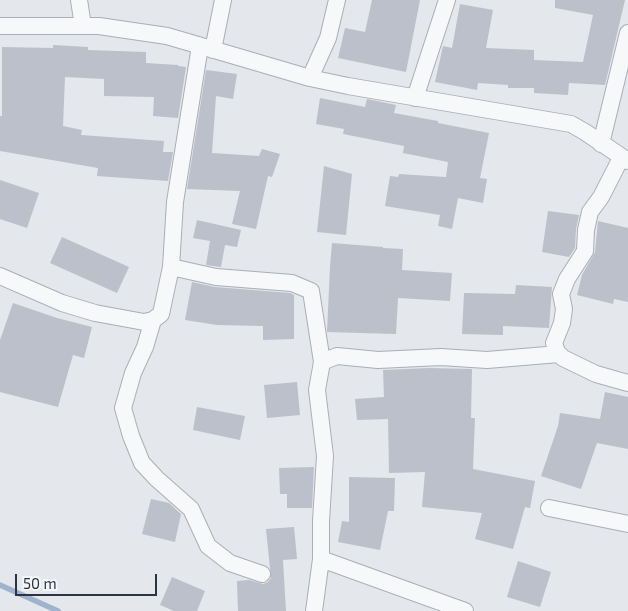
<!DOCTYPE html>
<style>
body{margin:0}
#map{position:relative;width:628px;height:611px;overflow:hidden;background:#e4e7ec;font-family:"Exo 2",sans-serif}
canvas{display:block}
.scale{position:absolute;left:15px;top:574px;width:142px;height:22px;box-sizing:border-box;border:2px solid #2b3445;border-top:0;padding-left:6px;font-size:15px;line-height:18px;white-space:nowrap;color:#2b3445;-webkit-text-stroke:4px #f4f6f9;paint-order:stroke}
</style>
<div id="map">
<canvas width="628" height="611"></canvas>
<div class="scale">50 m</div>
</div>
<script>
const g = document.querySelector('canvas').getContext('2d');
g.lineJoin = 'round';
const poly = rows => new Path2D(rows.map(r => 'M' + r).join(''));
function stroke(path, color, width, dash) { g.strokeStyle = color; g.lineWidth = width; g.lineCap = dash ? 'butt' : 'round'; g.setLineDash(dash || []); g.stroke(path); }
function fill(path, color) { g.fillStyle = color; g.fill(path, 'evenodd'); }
stroke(poly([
 [0,585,58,611]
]), '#9fb4cc', 5.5);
fill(poly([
 [372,0,420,0,406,72,338,58,345,28,365,32],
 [555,0,625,0,605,85,569,83,568,95,534,93,534,88,508,88,508,85,478,83,477,90,435,82,443,46,452,48,460,4,493,10,486,48,534,50,534,60,583,62,593,15,555,8],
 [53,45,88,47,88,50,146,52,146,63,178,65,178,66,186,67,178,118,153,116,154,97,104,96,104,79,65,77,63,126,82,130,81,135,164,141,163,152,173,152,168,181,97,176,98,168,0,151,0,116,2,116,2,47,53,48],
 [206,70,237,74,233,99,216,96,212,153,259,156,262,149,280,154,272,177,268,176,256,229,232,224,240,191,187,189],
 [320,98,365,107,367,99,396,105,394,113,438,121,438,123,489,133,480,178,487,179,483,203,458,198,452,229,438,226,440,215,385,206,390,176,398,177,399,174,446,177,448,162,403,153,404,146,343,134,344,129,316,124],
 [324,166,352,174,346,235,317,232],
 [0,180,39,193,27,228,0,219],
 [548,211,579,215,576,229,575,248,569,257,542,252],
 [197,220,241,230,237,247,225,245,221,267,206,265,210,241,193,238],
 [598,221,628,228,628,302,614,299,613,304,577,295,582,275,595,252],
 [62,237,129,267,117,293,50,263],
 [332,243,383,247,383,248,403,249,402,270,452,273,450,301,398,298,396,334,327,332,330,267],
 [192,282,215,287,290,293,294,295,294,339,263,340,263,326,217,325,185,320],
 [516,285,552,287,549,328,503,326,503,335,462,334,464,293,515,294],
 [13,303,57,318,92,327,84,358,73,355,58,407,0,392,0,340],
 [429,368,472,369,471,418,475,418,473,469,535,481,530,508,525,507,513,549,475,539,482,513,422,507,425,472,389,473,388,419,357,420,355,399,384,397,383,370],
 [297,382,300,415,267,418,264,385],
 [605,392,628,397,628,449,597,443,581,489,541,476,558,426,560,413,600,419],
 [197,407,245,416,240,440,193,430],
 [314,467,312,508,287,508,287,494,280,494,279,468],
 [349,477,395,478,394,511,388,511,380,550,338,542,342,521,349,522],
 [151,499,169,503,181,514,175,542,142,534],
 [294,527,297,559,283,560,286,611,238,611,237,581,249,580,263,584,268,582,271,578,266,529],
 [518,561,551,572,540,607,507,597],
 [172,577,205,591,197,611,174,611,160,605]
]), '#bbc0ca');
const street = poly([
 [79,0,83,26],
 [0,26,99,26,167,36,310,78,348,86,571,124,585,132,628,161],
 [213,50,223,0],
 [310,78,328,38,337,0],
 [415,98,447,0],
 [601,144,628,33],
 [621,158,601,197,590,212,586,230,585,251,567,279,561,294,564,309,562,323,554,343,557,352,563,358,596,374,628,383],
 [171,267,216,277,292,283,311,291,322,362],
 [0,276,62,303,95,313,144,322,153,320,161,314,171,267,175,202,200,46],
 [153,320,145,347,133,373,123,408,131,436,142,463,157,479,191,509,208,546,230,563,262,574],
 [549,508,628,524],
 [321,559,465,611],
 [314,611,321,559,321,521,325,456,317,390,322,362,337,356,378,360,441,357,487,360,559,354]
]);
stroke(street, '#a9aeb7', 18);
stroke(street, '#f7f8fa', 16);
</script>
